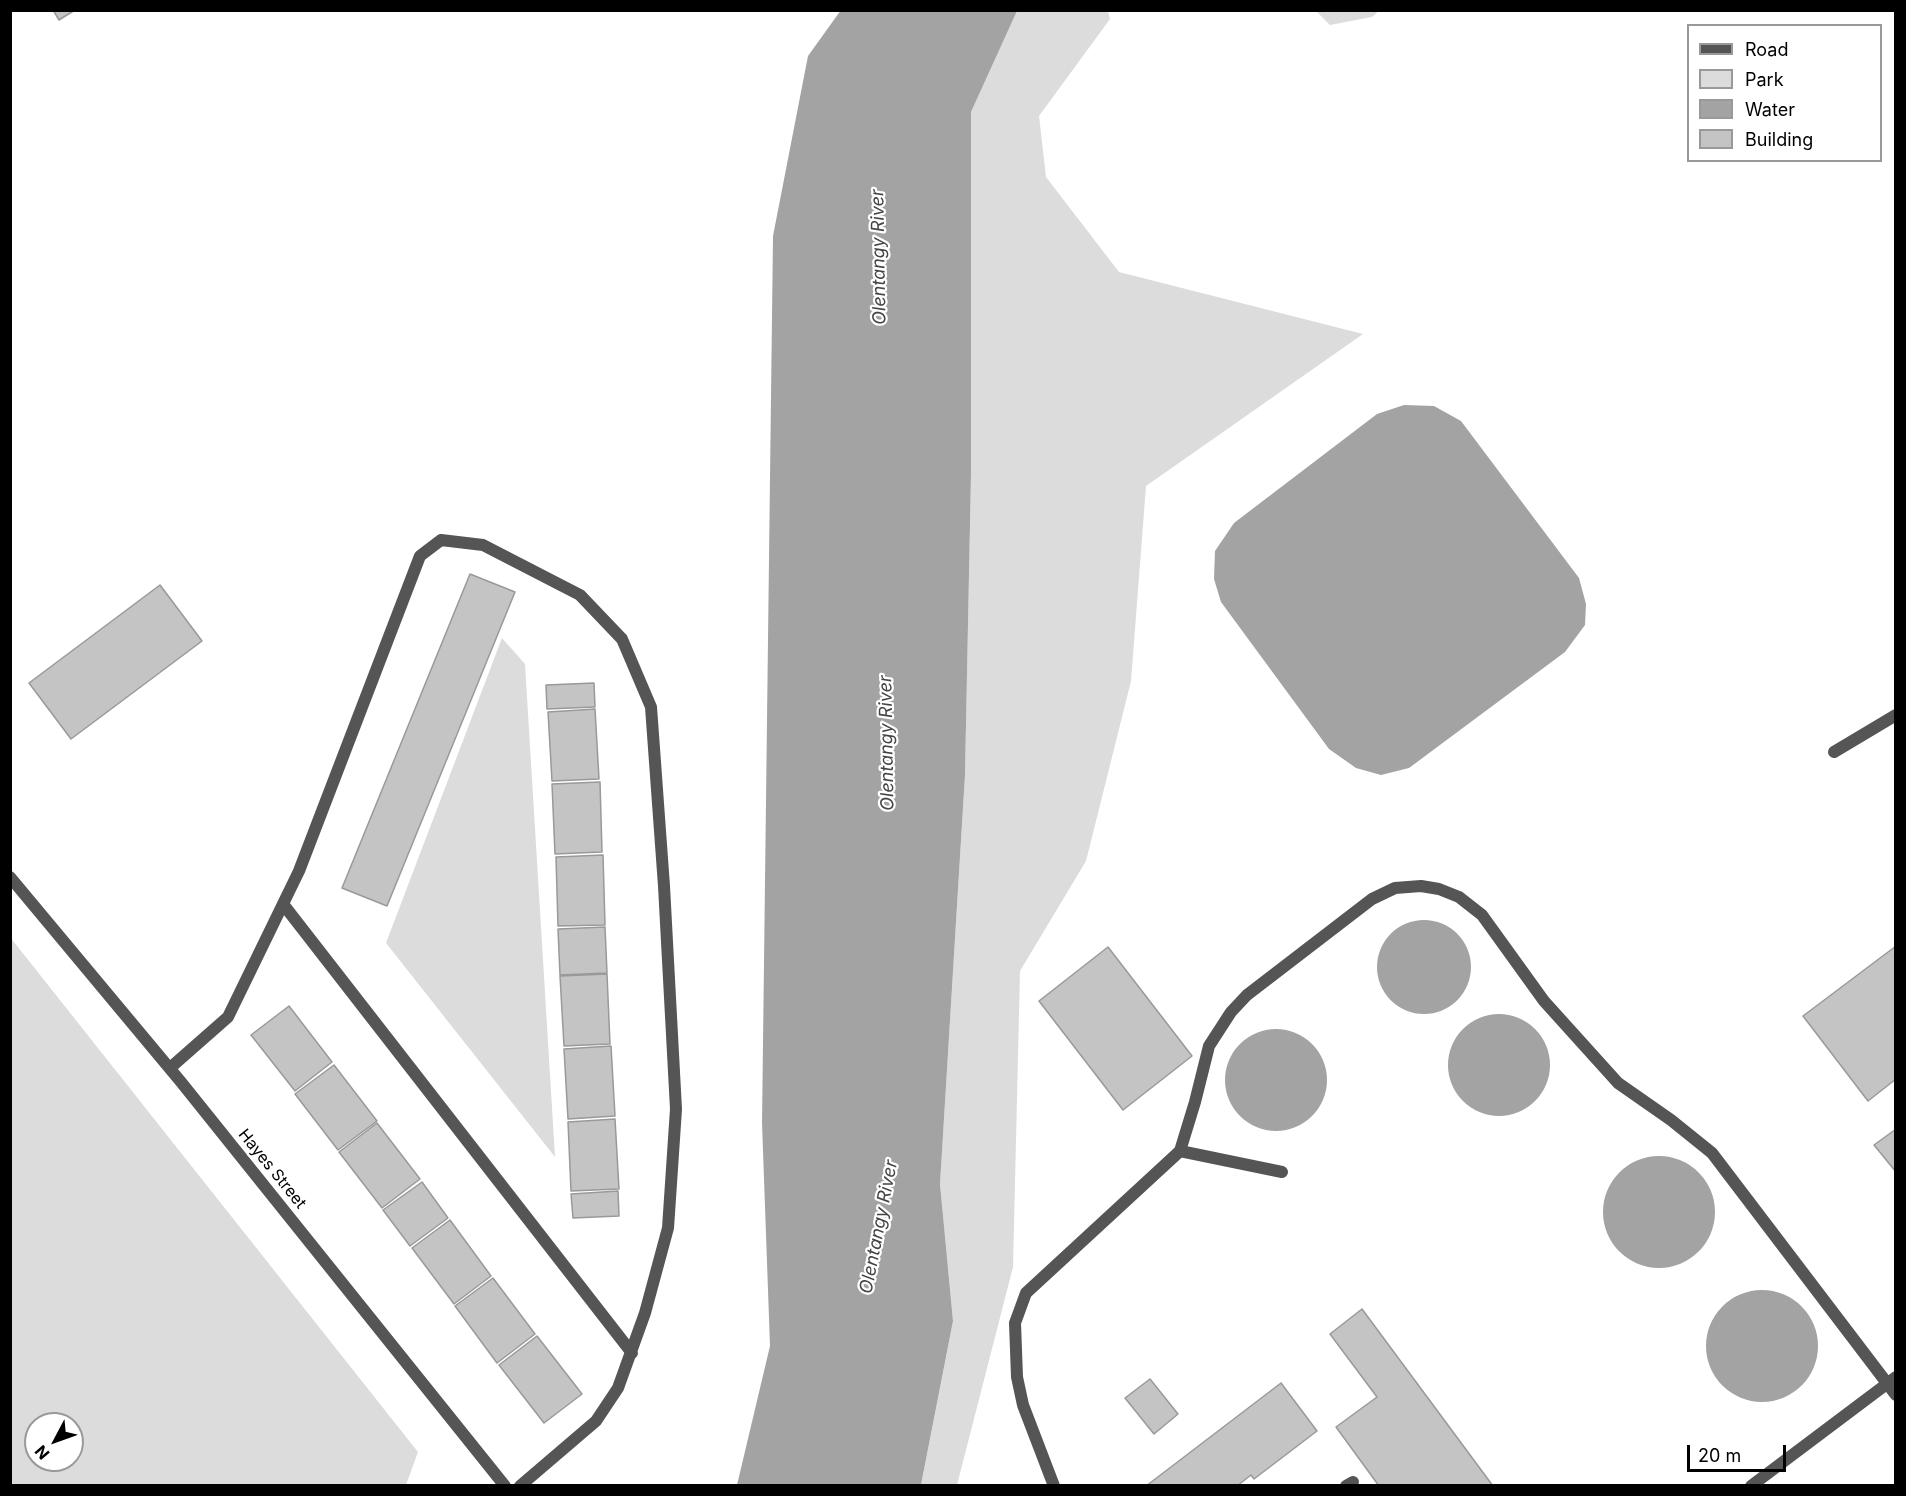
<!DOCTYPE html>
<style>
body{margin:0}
#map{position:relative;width:1906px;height:1496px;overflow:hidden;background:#fff;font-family:Inter,sans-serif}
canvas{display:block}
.frame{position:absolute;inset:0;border:12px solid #000;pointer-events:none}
.legend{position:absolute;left:1687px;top:24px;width:195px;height:138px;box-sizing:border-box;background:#fff;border:2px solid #999;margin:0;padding:8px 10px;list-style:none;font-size:18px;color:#000}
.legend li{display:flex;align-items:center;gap:12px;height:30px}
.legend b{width:30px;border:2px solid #999}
.north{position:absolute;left:24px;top:1412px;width:60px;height:60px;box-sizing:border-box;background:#fff;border:2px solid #999;border-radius:50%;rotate:229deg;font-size:16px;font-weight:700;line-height:24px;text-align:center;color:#000}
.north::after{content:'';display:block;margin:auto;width:21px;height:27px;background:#000;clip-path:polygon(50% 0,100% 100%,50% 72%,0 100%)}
.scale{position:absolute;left:1687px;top:1445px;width:99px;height:27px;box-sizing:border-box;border:3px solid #000;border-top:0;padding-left:8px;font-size:18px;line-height:21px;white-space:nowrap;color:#000;-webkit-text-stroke:4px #fff;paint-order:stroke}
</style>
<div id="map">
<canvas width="1906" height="1496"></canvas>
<div class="frame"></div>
<ul class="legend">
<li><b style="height:8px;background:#555"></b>Road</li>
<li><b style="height:16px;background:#dcdcdc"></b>Park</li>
<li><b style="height:16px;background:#a3a3a3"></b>Water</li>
<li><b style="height:16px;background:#c4c4c4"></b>Building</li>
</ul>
<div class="north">N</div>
<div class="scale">20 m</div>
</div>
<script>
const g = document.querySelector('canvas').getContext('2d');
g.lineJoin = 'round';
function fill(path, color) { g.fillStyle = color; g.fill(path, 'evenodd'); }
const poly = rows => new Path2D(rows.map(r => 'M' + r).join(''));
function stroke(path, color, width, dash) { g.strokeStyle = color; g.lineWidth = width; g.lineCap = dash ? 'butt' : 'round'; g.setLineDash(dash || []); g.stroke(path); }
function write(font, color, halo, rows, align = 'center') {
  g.font = font + ' Inter,sans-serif'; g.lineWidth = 4.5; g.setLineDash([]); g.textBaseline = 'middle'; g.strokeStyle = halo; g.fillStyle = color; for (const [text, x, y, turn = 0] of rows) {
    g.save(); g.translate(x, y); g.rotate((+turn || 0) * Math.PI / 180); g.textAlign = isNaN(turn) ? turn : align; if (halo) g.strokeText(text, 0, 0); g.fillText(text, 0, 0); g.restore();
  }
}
fill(poly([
 [1017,11,1108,11,1110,19,1039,116,1046,177,1119,272,1363,334,1146,486,1131,681,1086,861,1020,971,1013,1267,957,1485,921,1486,953,1321,940,1184,965,775,971,474,971,112],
 [1316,11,1379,11,1372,17,1330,25],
 [502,638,525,664,555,1157,386,943],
 [10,937,418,1452,406,1485,11,1485],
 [36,1424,72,1424,72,1460,36,1460]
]), '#dcdcdc');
fill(poly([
 [841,10,1017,11,971,112,971,474,965,775,940,1184,953,1321,921,1485,737,1485,770,1346,762,1123,773,236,808,56],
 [1404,405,1434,406,1461,421,1579,578,1586,604,1585,625,1565,652,1409,768,1381,775,1356,768,1329,749,1221,602,1214,579,1215,551,1234,523,1377,414],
 '1377 967a47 47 0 1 1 94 0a47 47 0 1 1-94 0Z',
 '1448 1065a51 51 0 1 1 102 0a51 51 0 1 1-102 0Z',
 '1225 1080a51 51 0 1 1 102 0a51 51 0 1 1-102 0Z',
 '1603 1212a56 56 0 1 1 112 0a56 56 0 1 1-112 0Z',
 '1706 1346a56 56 0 1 1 112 0a56 56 0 1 1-112 0Z'
]), '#a3a3a3');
const building = poly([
 [53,10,75,10,59,20,53,10],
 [470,574,515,592,387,906,342,888,470,574],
 [160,585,202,641,71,739,29,683,160,585],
 [594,683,595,707,547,709,546,685,594,683],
 [595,709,599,779,552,781,548,712,595,709],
 [600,782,602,852,555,854,552,784,600,782],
 [603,855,605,925,558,926,556,857,603,855],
 [605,927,607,973,560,975,558,929,605,927],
 [1896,946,1896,1079,1868,1101,1803,1016,1896,946],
 [1108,947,1192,1056,1123,1110,1039,1001,1108,947],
 [607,974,610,1044,564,1046,560,976,607,974],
 [289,1006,332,1062,295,1091,251,1035,289,1006],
 [611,1046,615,1116,568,1119,564,1049,611,1046],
 [334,1065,377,1121,338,1150,295,1094,334,1065],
 [615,1119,619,1189,571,1191,568,1122,615,1119],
 [377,1123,420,1179,382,1208,339,1152,377,1123],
 [1896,1129,1896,1172,1874,1145,1896,1129],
 [422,1182,448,1218,410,1246,383,1210,422,1182],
 [618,1191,619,1216,573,1218,571,1194,618,1191],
 [450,1220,491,1276,454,1304,412,1248,450,1220],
 [493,1278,535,1334,497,1363,455,1306,493,1278],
 [1362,1309,1493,1486,1379,1486,1336,1427,1377,1397,1330,1334,1362,1309],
 [537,1336,582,1394,544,1423,499,1365,537,1336],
 [1150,1379,1178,1414,1154,1434,1125,1398,1150,1379],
 [1281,1383,1317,1431,1254,1479,1251,1475,1237,1486,1146,1486,1281,1383]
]);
fill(building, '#c4c4c4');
stroke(building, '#999', 1.5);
stroke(poly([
 [1834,752,1896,715],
 [283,904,632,1353],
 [170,1068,228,1017,299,871,420,556,441,540,483,545,580,595,622,639,651,707,664,886,676,1109,668,1228,645,1313,618,1388,596,1421,520,1486],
 [1180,1151,1282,1172],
 [1054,1486,1023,1405,1017,1377,1015,1323,1026,1293,1180,1151,1195,1102,1209,1046,1231,1012,1247,995,1372,899,1395,888,1421,886,1439,889,1459,897,1482,915,1544,1001,1618,1083,1671,1120,1712,1153,1896,1395],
 [1346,1486,1353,1482],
 [1751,1486,1896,1377]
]), '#555', 12);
stroke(poly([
 [10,877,181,1082,505,1486]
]), '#555', 12);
write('16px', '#000', '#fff', [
 ["Hayes Street",272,1169,51]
]);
write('italic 18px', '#444', '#fff', [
 ["Olentangy River",879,257,-91],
 ["Olentangy River",887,743,-91],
 ["Olentangy River",879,1227,-79]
]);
</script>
